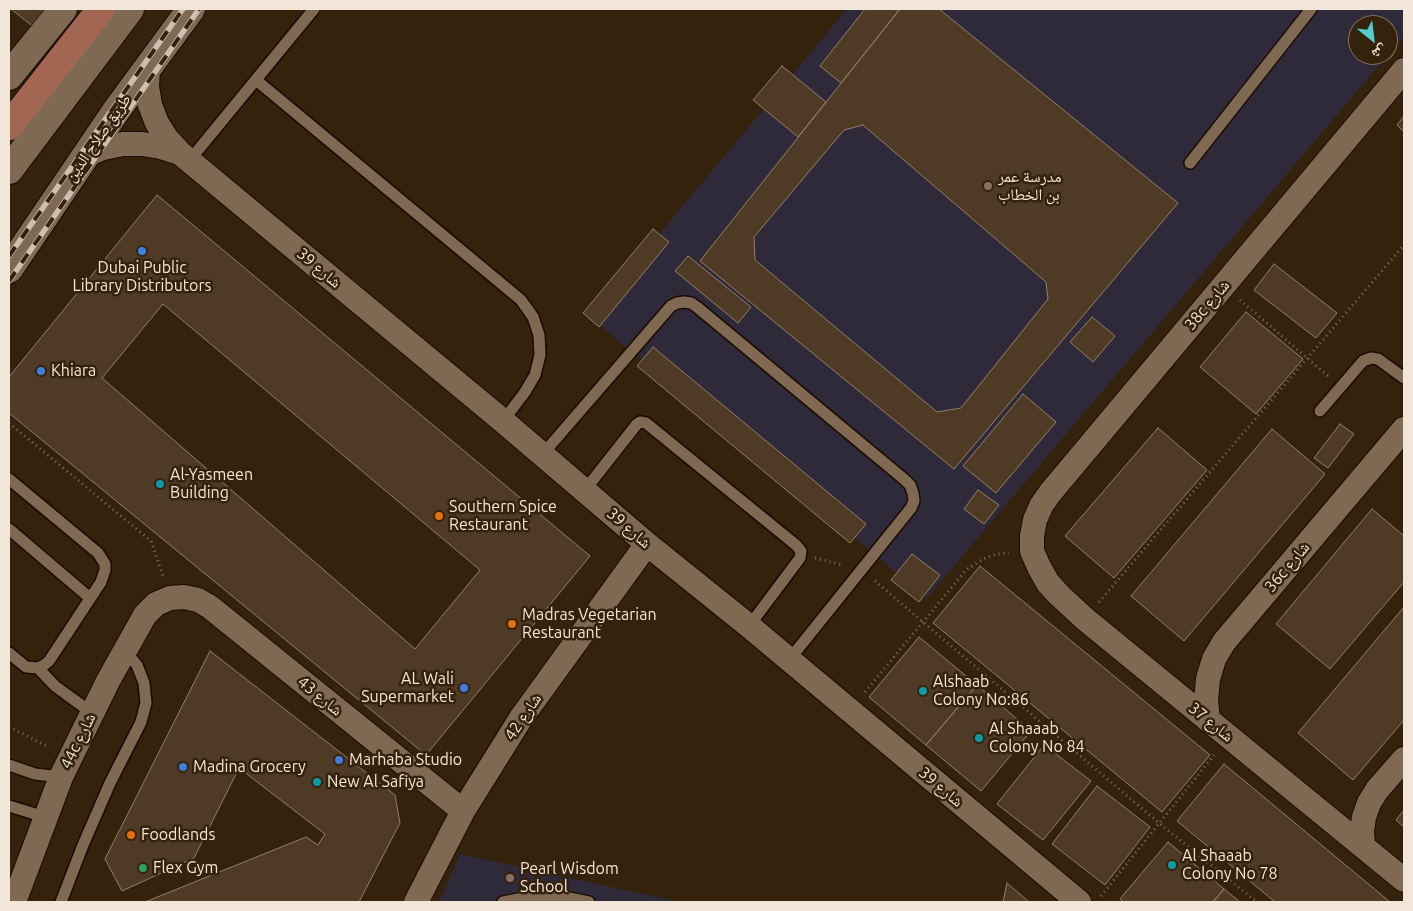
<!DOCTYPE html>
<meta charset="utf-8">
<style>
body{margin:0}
#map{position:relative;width:1413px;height:911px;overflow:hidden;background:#34220c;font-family:Ubuntu,"Noto Naskh Arabic",sans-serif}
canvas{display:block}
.frame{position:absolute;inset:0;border:10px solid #f2e6d9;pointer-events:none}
.north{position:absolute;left:1348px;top:15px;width:50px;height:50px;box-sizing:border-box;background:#34220c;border:1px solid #80705e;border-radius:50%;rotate:151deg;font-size:14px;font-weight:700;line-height:20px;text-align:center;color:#f2e6d9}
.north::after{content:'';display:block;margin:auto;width:18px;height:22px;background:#52cdcc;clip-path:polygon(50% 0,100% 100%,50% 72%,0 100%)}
</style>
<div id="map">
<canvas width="1413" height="911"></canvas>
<div class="frame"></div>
<div class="north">ش</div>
</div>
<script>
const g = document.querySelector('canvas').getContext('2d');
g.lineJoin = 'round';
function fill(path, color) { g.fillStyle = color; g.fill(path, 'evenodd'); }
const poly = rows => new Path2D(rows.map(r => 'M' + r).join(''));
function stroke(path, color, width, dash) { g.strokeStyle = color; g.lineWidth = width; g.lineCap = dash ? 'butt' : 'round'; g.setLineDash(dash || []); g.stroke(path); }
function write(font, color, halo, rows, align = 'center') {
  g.font = font + ' Ubuntu,"Noto Naskh Arabic",sans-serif'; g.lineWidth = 5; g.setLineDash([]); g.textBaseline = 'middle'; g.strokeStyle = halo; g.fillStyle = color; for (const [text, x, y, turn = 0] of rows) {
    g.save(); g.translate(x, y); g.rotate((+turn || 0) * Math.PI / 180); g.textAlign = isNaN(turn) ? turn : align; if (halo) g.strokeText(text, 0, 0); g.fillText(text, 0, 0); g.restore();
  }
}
fill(poly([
 [847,9,1404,9,1404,36,927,598,590,317],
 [1358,25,1388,25,1388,55,1358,55],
 [460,854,680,902,439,902]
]), '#2f2a3a');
const building = poly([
 [11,9,44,9,31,25,11,9],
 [865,9,900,9,841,83,820,66,865,9],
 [900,9,939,9,1178,203,954,469,700,261,900,9],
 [863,125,1046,282,1048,299,961,408,937,412,755,260,754,237,844,130,863,125],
 [782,66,826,102,798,137,753,100,782,66],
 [1404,116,1404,132,1397,125,1404,116],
 [157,195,590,556,426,755,9,413,9,377,157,195],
 [163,304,480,570,415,649,102,378,163,304],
 [653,229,669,242,599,327,583,313,653,229],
 [688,256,751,307,738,323,675,271,688,256],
 [1274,264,1337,313,1316,338,1254,290,1274,264],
 [1246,312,1303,359,1256,414,1200,367,1246,312],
 [1092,317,1115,336,1093,362,1070,342,1092,317],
 [653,347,866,524,850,543,637,366,653,347],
 [1023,394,1056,422,996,493,963,466,1023,394],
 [1340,424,1354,434,1328,468,1314,458,1340,424],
 [1158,428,1207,470,1114,578,1065,536,1158,428],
 [1272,429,1325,474,1184,641,1131,596,1272,429],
 [978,490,999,505,984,524,964,509,978,490],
 [1372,509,1404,536,1404,582,1330,669,1276,624,1372,509],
 [912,554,940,575,919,602,891,580,912,554],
 [980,566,1210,755,1162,812,933,623,980,566],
 [1404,607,1404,720,1353,780,1298,733,1404,607],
 [919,637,977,685,926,745,869,697,919,637],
 [210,651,395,795,400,823,359,902,145,902,306,837,318,845,325,834,239,768,194,858,122,891,105,859,210,651],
 [977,685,1031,731,981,791,926,745,977,685],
 [1044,745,1091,781,1043,840,997,804,1044,745],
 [1224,764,1390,902,1275,902,1177,821,1224,764],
 [1097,786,1150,827,1105,885,1052,844,1097,786],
 [1404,810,1404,827,1396,820,1404,810],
 [1168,842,1224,889,1213,902,1124,902,1120,899,1168,842],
 [1007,883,1029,902,1003,902,1007,883],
 [1224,889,1240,902,1213,902,1224,889]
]);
fill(building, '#4f3b25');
stroke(building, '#957f67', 1);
const service = poly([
 [256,80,521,300,533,317,539,335,540,355,535,375,525,392,503,421],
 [189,161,314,9],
 [1190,163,1311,9],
 [1320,411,1363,361,1371,358,1378,359,1404,378],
 [542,455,671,306,677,303,684,302,691,303,697,307,905,480,910,485,913,493,914,501,911,508,789,660],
 [9,479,98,553,105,564,105,570,101,582,49,661,44,665,38,668,26,667,9,653],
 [585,490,637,424,640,422,646,423,796,545,801,551,800,558,749,626],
 [9,529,90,598],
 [38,668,55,686,92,713],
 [9,765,35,774,61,777],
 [9,806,45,817],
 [61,902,83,845,110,783,141,722,146,703,144,683,137,665,124,650],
 [503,902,534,896,560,896,589,902]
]);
const minor = poly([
 [148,68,147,87,150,105,157,123,167,139,180,153,503,421,647,544,749,626,1079,902],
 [1404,70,1050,493,1041,506,1035,520,1032,536,1032,551,1039,567,1048,583,1060,596,1085,619,1404,880],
 [86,155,103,148,123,144,142,144,161,147,180,153],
 [1208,720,1206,700,1208,679,1214,659,1224,642,1404,429],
 [1363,846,1362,831,1364,817,1369,803,1377,790,1404,759],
 [14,902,61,777,108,681,145,615,156,604,170,598,184,597,198,600,210,607,463,811],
 [416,902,463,811,521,718,647,544]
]);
const secondary = poly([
 [9,76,63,9],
 [9,170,130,9],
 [9,269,116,111,191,9]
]);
const primary = poly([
 [9,126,101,9]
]);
stroke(service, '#1b0a00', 14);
stroke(minor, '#1b0a00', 26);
stroke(secondary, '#1b0a00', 30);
stroke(primary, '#1b0a00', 30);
stroke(poly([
 [1240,300,1328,376],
 [9,423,151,541,163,576],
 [815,558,843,565],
 [875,581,1159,823,1257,902],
 [1099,602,1404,245],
 [865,692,966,570,983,559,997,554,1009,553],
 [9,727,49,747],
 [1101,896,1214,755]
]), '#7e6f5c', 3, [1, 4]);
stroke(service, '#7f6953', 11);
stroke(minor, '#7f6953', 24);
stroke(secondary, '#7f6953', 28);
stroke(primary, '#a26752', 28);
const rail = poly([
 [9,256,183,9],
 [9,281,199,9]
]);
stroke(rail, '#cdc0b1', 5.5);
stroke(rail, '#34220c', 4, [11]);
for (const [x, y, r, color] of [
 [988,186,5,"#8d6e63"],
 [142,251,5,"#3f7fe0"],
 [41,371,5,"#3f7fe0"],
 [160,484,5,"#0f9aa8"],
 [439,516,5,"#e8710a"],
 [512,624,5,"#e8710a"],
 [464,688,5,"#3f7fe0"],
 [923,691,5,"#0f9aa8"],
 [979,738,5,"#0f9aa8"],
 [339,760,5,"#3f7fe0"],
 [183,767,5,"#3f7fe0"],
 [317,782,5,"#0f9aa8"],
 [131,835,5,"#e8710a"],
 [1172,865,5,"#0f9aa8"],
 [143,868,5,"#2e9e5b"],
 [510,878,5,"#8d6e63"]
]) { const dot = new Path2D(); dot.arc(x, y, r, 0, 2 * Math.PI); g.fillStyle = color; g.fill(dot); stroke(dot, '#34220c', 2); }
write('16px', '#f2e6d9', '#34220c', [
 ["طريق صلاح الدين",98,138,-55],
 ["شارع 39",319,268,40],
 ["38c شارع",1207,305,-50],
 ["شارع 39",629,528,41],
 ["36c شارع",1287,567,-50],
 ["شارع 43",320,696,39],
 ["شارع 42",523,717,-56],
 ["شارع 37",1211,722,39],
 ["44c شارع",78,741,-64],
 ["شارع 39",941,787,40]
]);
write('16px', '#f2e6d9', '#34220c', [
 ["مدرسة عمر",998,177],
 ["بن الخطاب",998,195],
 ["Dubai Public",142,268,"center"],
 ["Library Distributors",142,286,"center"],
 ["Khiara",51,371],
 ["Al-Yasmeen",170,475],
 ["Building",170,493],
 ["Southern Spice",449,507],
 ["Restaurant",449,525],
 ["Madras Vegetarian",522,615],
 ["Restaurant",522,633],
 ["AL Wali",454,679,"right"],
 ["Supermarket",454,697,"right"],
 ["Alshaab",933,682],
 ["Colony No:86",933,700],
 ["Al Shaaab",989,729],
 ["Colony No 84",989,747],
 ["Marhaba Studio",349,760],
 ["Madina Grocery",193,767],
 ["New Al Safiya",327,782],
 ["Foodlands",141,835],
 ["Al Shaaab",1182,856],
 ["Colony No 78",1182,874],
 ["Flex Gym",153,868],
 ["Pearl Wisdom",520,869],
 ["School",520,887]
], 'left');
</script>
